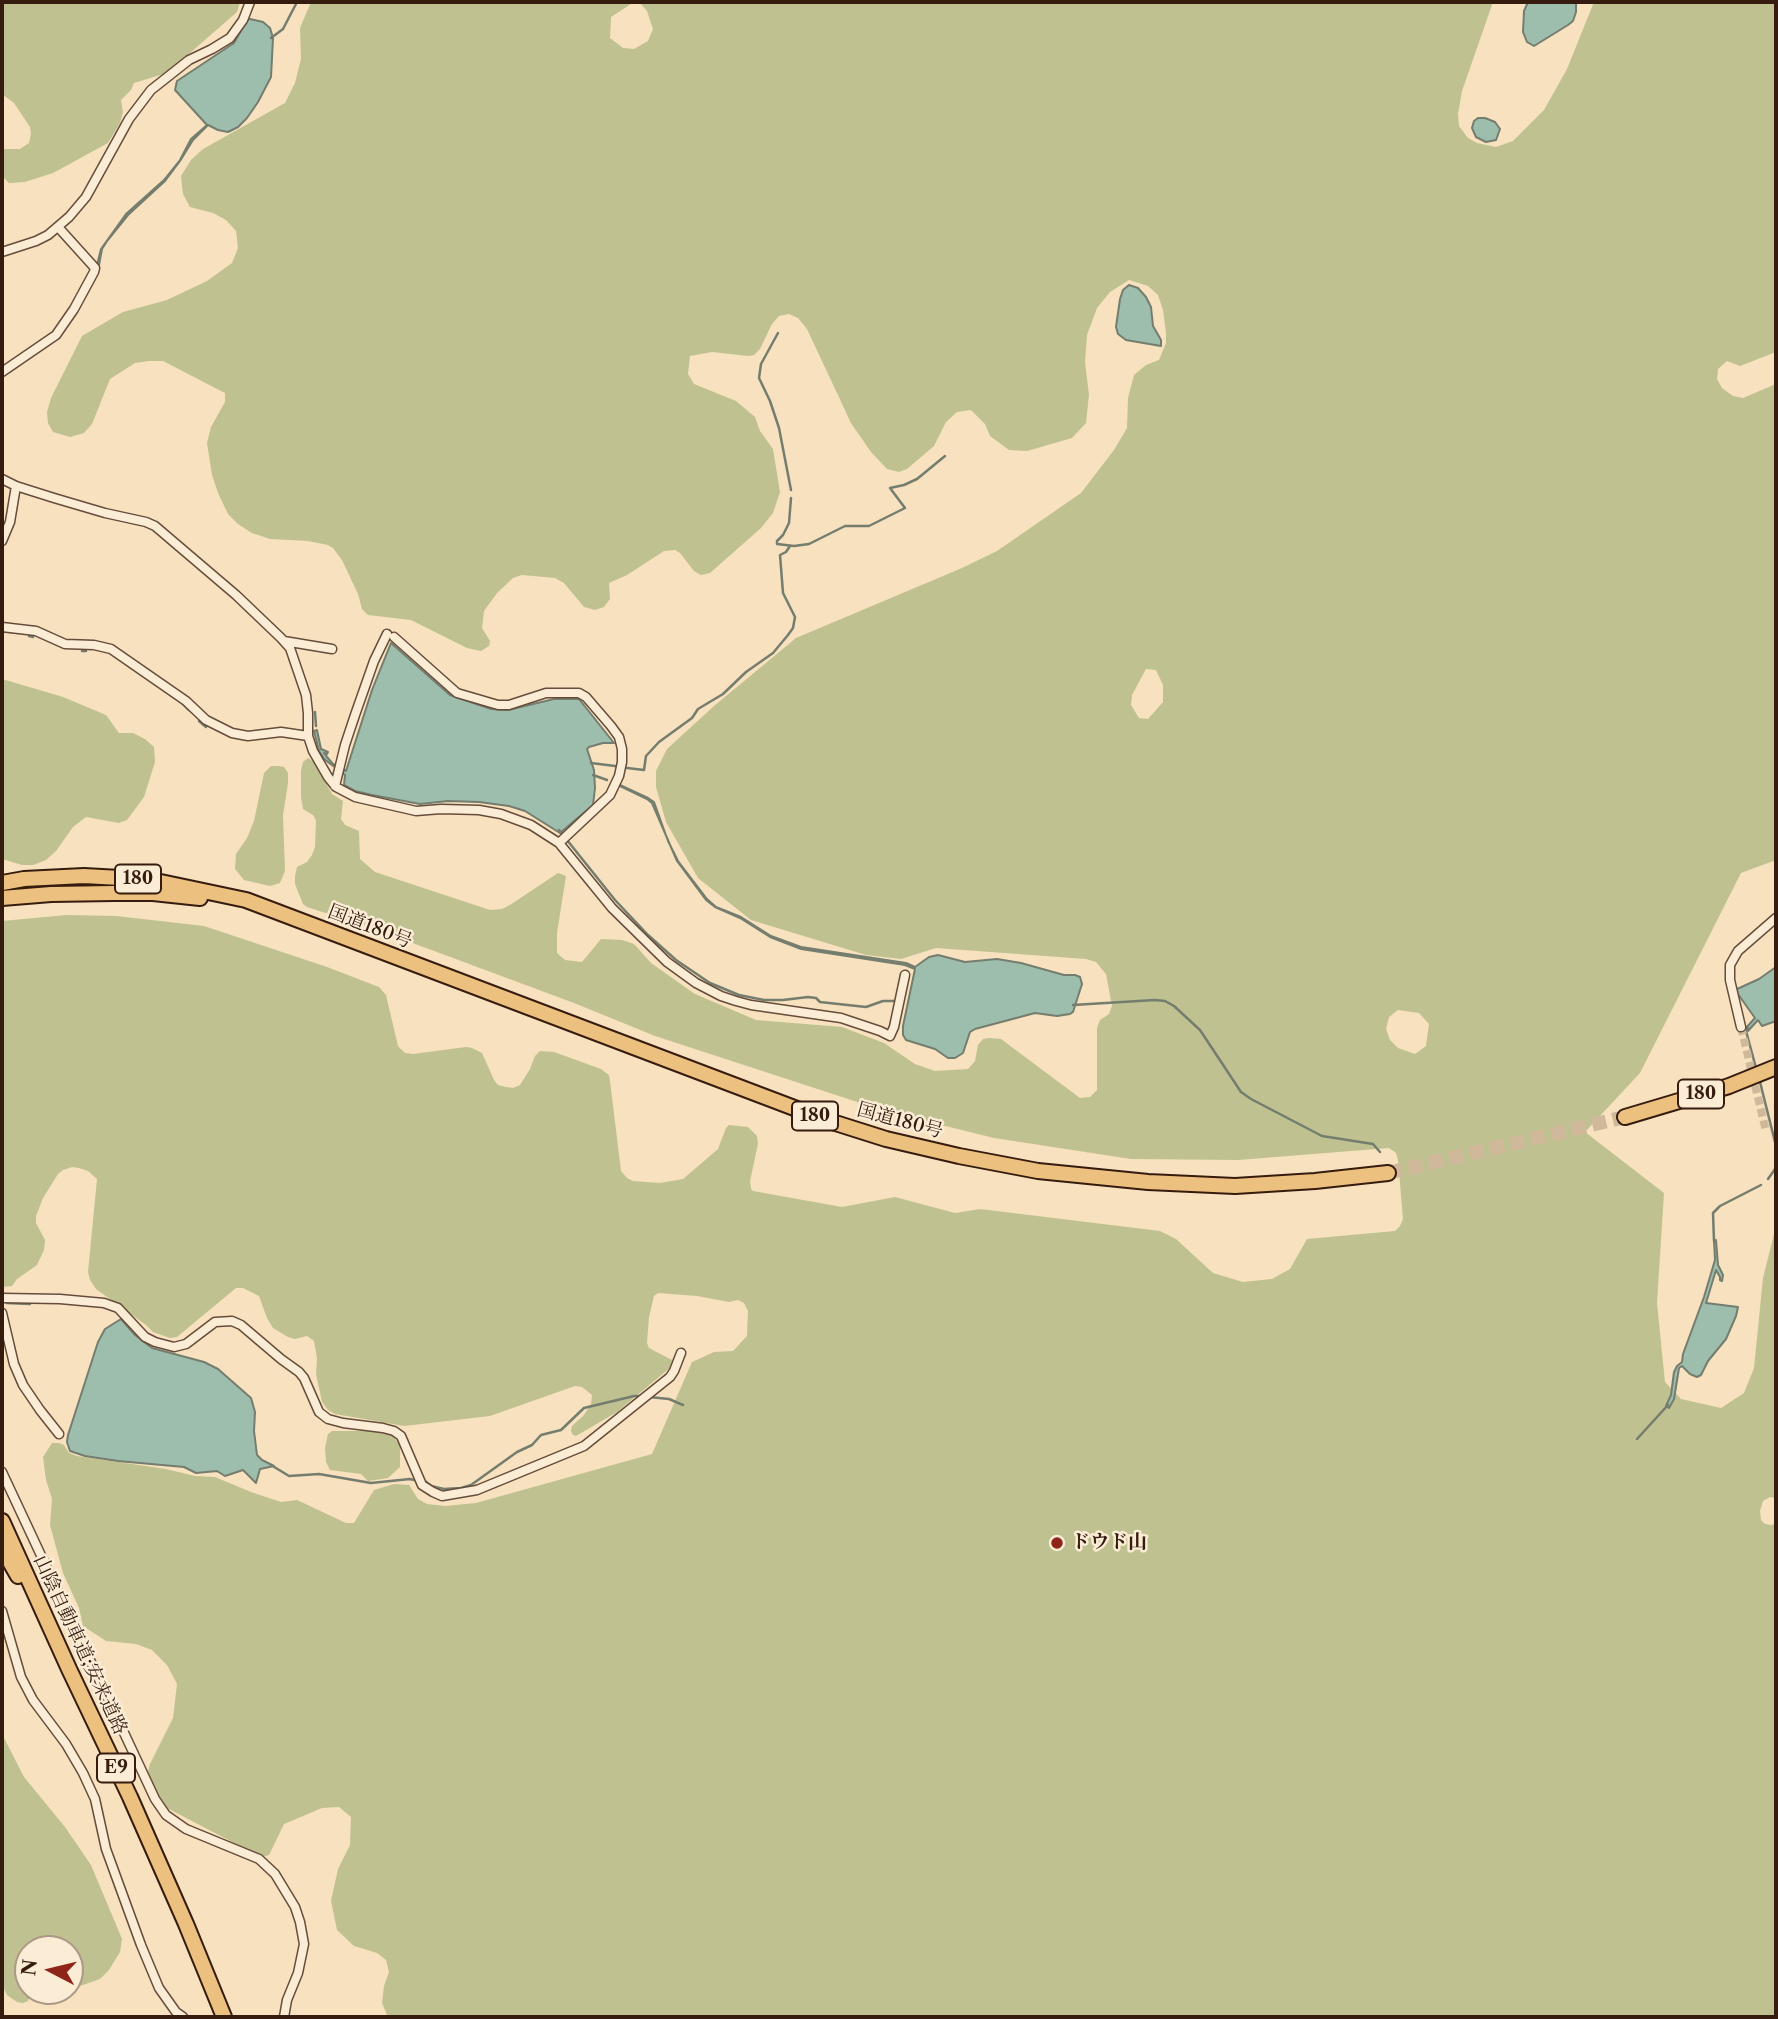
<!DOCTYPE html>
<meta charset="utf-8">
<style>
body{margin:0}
#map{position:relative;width:1778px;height:2019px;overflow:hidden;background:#f7e1be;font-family:"Libre Caslon Text",serif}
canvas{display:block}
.frame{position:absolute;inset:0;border:4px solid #361b0f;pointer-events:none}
.north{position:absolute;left:14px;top:1935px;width:70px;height:70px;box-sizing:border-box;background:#faecd5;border:2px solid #ac9886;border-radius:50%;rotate:277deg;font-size:19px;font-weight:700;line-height:28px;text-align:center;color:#361b0f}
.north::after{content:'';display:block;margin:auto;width:24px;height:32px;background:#8f2418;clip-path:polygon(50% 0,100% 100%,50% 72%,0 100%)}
</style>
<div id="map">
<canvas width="1778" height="2019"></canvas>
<div class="frame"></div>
<div class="north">N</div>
</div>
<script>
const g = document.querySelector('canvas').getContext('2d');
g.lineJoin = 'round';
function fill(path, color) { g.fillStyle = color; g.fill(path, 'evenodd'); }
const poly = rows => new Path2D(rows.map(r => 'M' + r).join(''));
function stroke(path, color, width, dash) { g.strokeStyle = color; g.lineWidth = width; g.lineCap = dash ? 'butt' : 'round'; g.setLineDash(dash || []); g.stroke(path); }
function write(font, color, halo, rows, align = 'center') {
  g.font = font + ' "Libre Caslon Text","Noto Serif JP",serif'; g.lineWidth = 5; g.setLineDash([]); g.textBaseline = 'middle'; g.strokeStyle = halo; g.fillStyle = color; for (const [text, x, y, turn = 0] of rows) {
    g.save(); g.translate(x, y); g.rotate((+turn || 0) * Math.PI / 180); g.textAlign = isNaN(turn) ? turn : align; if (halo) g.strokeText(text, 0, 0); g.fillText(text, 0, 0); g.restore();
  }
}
fill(poly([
 [2,2,240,2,237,12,167,73,134,83,131,90,121,100,123,112,120,123,108,143,53,173,25,182,9,183,2,176,2,149,20,149,29,143,31,134,30,127,14,103,2,94],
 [311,2,634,2,611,17,610,38,623,48,634,49,648,41,653,29,647,11,639,2,1493,2,1462,91,1458,114,1459,126,1468,138,1477,143,1496,147,1513,141,1544,110,1567,69,1594,2,1776,2,1776,352,1740,366,1727,361,1718,369,1717,379,1722,388,1733,396,1743,398,1776,384,1776,860,1741,873,1640,1073,1585,1132,1664,1193,1657,1303,1665,1382,1681,1399,1721,1408,1744,1393,1754,1368,1763,1278,1776,1226,1776,1498,1770,1497,1763,1501,1760,1511,1761,1520,1765,1524,1772,1525,1776,1523,1776,2017,388,2017,382,2003,384,1986,389,1972,386,1960,377,1953,354,1946,337,1930,331,1901,338,1869,350,1845,351,1817,339,1807,322,1808,284,1824,269,1855,261,1857,167,1808,156,1795,148,1772,150,1764,173,1718,177,1684,167,1665,152,1650,136,1644,106,1641,83,1626,79,1608,63,1573,50,1525,52,1499,46,1480,43,1457,52,1443,59,1443,64,1445,69,1453,77,1456,166,1469,195,1476,215,1477,251,1492,281,1502,297,1500,346,1523,354,1523,374,1490,394,1484,409,1485,418,1499,427,1504,445,1506,476,1503,652,1454,692,1362,714,1352,733,1351,747,1336,748,1311,744,1303,738,1300,729,1302,697,1296,658,1293,654,1296,649,1317,647,1343,649,1348,672,1360,671,1367,617,1412,576,1436,573,1435,571,1431,572,1426,584,1415,591,1404,592,1395,582,1387,575,1386,490,1416,404,1426,335,1414,328,1410,322,1402,316,1374,317,1358,314,1341,307,1336,295,1339,288,1337,273,1328,267,1318,259,1296,243,1288,236,1288,177,1337,170,1338,153,1332,146,1325,96,1289,90,1280,88,1272,97,1179,88,1171,79,1168,72,1167,63,1170,58,1174,43,1198,36,1216,36,1223,45,1240,44,1250,37,1265,17,1279,12,1286,2,1287,2,921,67,915,116,916,204,926,327,967,379,987,386,995,398,1046,405,1053,413,1054,466,1047,472,1048,482,1053,494,1080,498,1085,506,1087,513,1088,520,1085,530,1069,535,1056,540,1051,554,1052,601,1069,609,1075,610,1081,621,1171,627,1178,633,1181,660,1183,683,1179,718,1149,726,1128,729,1125,748,1127,757,1136,758,1144,750,1181,751,1189,753,1191,842,1207,895,1197,955,1213,980,1209,1160,1231,1176,1239,1213,1273,1243,1282,1272,1279,1290,1269,1307,1239,1395,1231,1400,1226,1403,1219,1398,1160,1396,1153,1389,1148,1238,1160,1131,1159,994,1138,885,1111,655,1036,574,1003,375,929,307,907,303,904,295,884,295,876,297,867,307,862,312,855,315,847,316,820,313,815,303,809,301,797,301,771,303,762,308,758,314,762,332,794,343,801,341,819,345,825,359,831,360,859,375,872,490,910,502,909,510,905,558,873,566,876,557,933,557,953,565,960,582,962,601,939,622,940,634,944,651,963,695,994,756,1020,842,1027,884,1043,915,1064,935,1071,968,1069,975,1061,978,1045,983,1039,989,1038,1001,1039,1080,1098,1090,1097,1097,1090,1097,1028,1100,1020,1109,1014,1112,1006,1106,974,1096,962,1086,959,936,948,901,959,866,955,751,920,698,878,666,822,656,787,656,771,667,749,714,706,796,638,962,568,997,551,1081,493,1114,450,1127,428,1128,398,1134,375,1146,365,1159,360,1166,343,1166,333,1163,310,1158,295,1148,286,1129,280,1110,292,1097,308,1087,335,1085,362,1089,395,1086,423,1072,438,1027,451,1009,450,990,436,985,424,971,410,957,412,946,422,934,446,907,469,899,472,887,469,871,452,851,423,807,329,798,318,789,314,779,316,772,324,760,349,754,355,748,356,712,352,690,356,688,374,694,384,736,401,755,417,760,431,773,449,780,492,773,513,761,528,710,573,701,575,694,571,680,553,675,550,664,551,627,575,609,583,610,599,604,607,595,610,584,607,564,583,555,578,522,575,513,578,497,593,484,611,482,628,490,641,489,646,481,651,467,648,411,620,368,615,362,609,358,594,342,560,333,548,328,545,308,541,270,539,252,533,238,524,228,514,218,493,212,475,207,443,211,427,225,402,225,393,163,361,149,361,135,363,110,379,92,424,84,433,70,437,53,432,48,423,47,412,51,398,82,336,123,312,167,300,207,281,232,263,238,248,236,231,226,220,213,213,190,207,183,194,181,176,191,160,203,149,285,103,295,83,301,59,300,28],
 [1146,669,1156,670,1163,685,1163,702,1148,719,1139,718,1131,705,1132,695],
 [1398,1010,1419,1013,1429,1024,1426,1046,1415,1054,1398,1048,1390,1040,1386,1029,1389,1017],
 [2,679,63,697,106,715,119,733,133,733,145,739,154,747,155,762,144,797,127,820,119,823,86,817,73,827,56,851,46,860,33,865,22,865,2,859],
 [271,766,278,766,284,767,288,773,288,783,283,815,285,871,280,883,270,886,244,880,235,869,236,854,247,838,254,821,264,773],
 [332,1431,371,1431,392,1435,400,1445,400,1467,388,1478,368,1481,361,1474,330,1470,326,1462,325,1448,328,1434],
 [2,1734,24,1777,65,1827,91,1865,122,1939,120,1952,109,1970,100,1979,80,1986,70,1982,70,1949,28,1949,28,1991,32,1991,28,2001,23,2003,17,2002,7,1995,2,1985]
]), '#bfc290');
const water = poly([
 [1528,2,1575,2,1576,4,1576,12,1573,21,1568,25,1534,46,1527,42,1523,32,1524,11,1528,2],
 [250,19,263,22,270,28,273,38,271,77,258,102,247,118,238,127,228,132,218,130,208,125,193,140,180,161,165,181,128,215,107,241,102,249,99,265,97,265,101,249,126,214,164,180,180,160,191,139,207,125,175,90,177,81,234,43,247,20,250,19],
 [1478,118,1485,118,1495,122,1500,129,1496,140,1486,142,1476,137,1472,128,1474,121,1478,118],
 [1129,285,1138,288,1146,297,1151,307,1153,326,1161,340,1161,346,1126,340,1118,334,1116,327,1120,299,1123,290,1129,285],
 [391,643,450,695,491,709,508,710,554,699,579,699,614,743,603,743,589,747,587,749,594,770,595,788,593,805,560,833,525,811,509,806,479,802,448,801,420,804,372,795,355,791,344,785,345,775,324,759,319,751,314,731,317,730,321,749,328,752,327,754,324,753,327,757,333,764,346,771,372,690,391,643],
 [620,785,648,798,654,802,668,841,678,861,707,899,716,907,741,917,771,936,801,947,906,963,915,967,929,957,938,955,965,962,997,959,1021,963,1064,975,1075,975,1080,977,1082,984,1073,1012,1070,1014,1057,1016,1035,1013,975,1029,970,1032,963,1053,955,1058,948,1058,935,1049,906,1040,903,1035,903,1026,915,969,905,965,801,949,770,937,740,918,715,907,706,900,677,861,652,803,647,799,620,786,620,785],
 [1776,967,1776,1021,1762,1026,1758,1020,1748,1031,1745,1029,1755,1018,1735,990,1759,979,1776,967],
 [1716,1240,1718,1265,1723,1275,1722,1281,1720,1280,1720,1277,1716,1270,1706,1303,1738,1307,1736,1316,1726,1339,1708,1361,1701,1375,1697,1377,1690,1374,1682,1366,1679,1368,1674,1399,1669,1408,1666,1406,1671,1395,1674,1372,1677,1366,1682,1362,1683,1354,1704,1297,1715,1260,1714,1241,1716,1240],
 [121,1319,135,1335,152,1348,204,1362,218,1369,251,1398,255,1412,254,1431,257,1455,262,1460,274,1466,260,1469,256,1483,243,1470,225,1476,217,1471,196,1473,184,1467,118,1461,85,1456,70,1451,67,1442,68,1435,98,1342,105,1329,121,1319]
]);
fill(water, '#9ebead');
stroke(water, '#747d6e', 2);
stroke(poly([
 [271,38,283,29,297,2],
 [778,333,761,364,759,378,770,401,779,428,791,490],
 [791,498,789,523,783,535,777,541,777,544,794,546,809,544,845,526,869,526,905,508,890,488,904,485,917,479,945,456],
 [2,631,18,633],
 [29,636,33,637],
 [82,651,86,651],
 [182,703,189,710],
 [315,712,316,726],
 [199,721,206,727],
 [591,763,615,766],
 [627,768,644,770,646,756,659,742,692,718,698,709,723,694,746,672,773,653,788,635,793,628,795,617,783,593,780,555,786,552,790,546],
 [593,775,607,780],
 [559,830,615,900,648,935,676,960,710,983,739,995,764,1000,783,1000,808,997,816,998,820,1002,866,1007,883,1001,896,1001],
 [1073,1005,1155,1000,1165,1001,1174,1006,1200,1030,1241,1092,1251,1099,1322,1136,1373,1144,1380,1152],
 [1748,1028,1746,1031,1756,1068],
 [1759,1078,1776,1146],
 [1768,1179,1775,1169],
 [1714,1241,1713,1213,1720,1206,1761,1185],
 [7,1303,30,1304],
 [649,1397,669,1399,683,1405],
 [1637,1439,1668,1405],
 [271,1465,289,1476,319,1474,371,1483,410,1479,414,1480],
 [425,1481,431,1486,444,1489,461,1488,471,1485,517,1452,532,1445,541,1435,561,1430,584,1408,634,1396,641,1396]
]), '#747d6e', 2.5);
stroke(poly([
 [1741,1027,1766,1131]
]), '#d0b99b', 8, [8, 4]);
stroke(poly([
 [1388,1173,1625,1117]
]), '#d0b99b', 14, [14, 7]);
const street = poly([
 [2,252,36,241,48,235,69,217,86,197,129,119,151,90,189,60,212,49,230,38,243,20,250,2],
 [2,372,56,335,74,309,94,272,95,268,58,227],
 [2,479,16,486,54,498,105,513,146,522,155,526,236,595,281,638,290,648,306,695,308,713,308,736,313,751,328,777,336,787,355,797,416,811,441,809,479,810,501,814,531,825,559,843,612,908,667,962,696,983,721,996,736,1001,751,1005,841,1018,880,1031,890,1036,894,1027,905,975],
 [2,541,10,522,16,486],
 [2,627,36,631,65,644,94,645,111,649,186,701,206,720,232,733,248,736,281,732,308,736],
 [394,637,457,693,498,705,509,705,546,693,579,693,586,697,611,726,619,737,622,749,622,762,619,776,610,795,559,843],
 [284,641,332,649],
 [335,786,345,745,355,715,374,661,387,634],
 [1741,1027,1730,980,1730,965,1738,951,1776,918],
 [2,1298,60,1299,104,1303,118,1308,145,1337,155,1342,174,1347,186,1344,215,1322,232,1321,241,1325,281,1359,299,1372,304,1378,319,1412,328,1419,343,1423,383,1428,394,1431,401,1436,422,1485,433,1492,442,1496,477,1490,584,1446,670,1377,674,1371,681,1353],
 [2,1313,14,1364,23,1385,40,1410,59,1434],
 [2,1472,155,1799,166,1815,186,1829,259,1859,275,1874,295,1907,300,1922,304,1944,298,1973,287,2000,284,2017],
 [2,1611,21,1677,33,1700,66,1744,83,1773,95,1799,106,1849,141,1945,159,1988,176,2012,183,2017]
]);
const highway = poly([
 [2,883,24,879,84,876,120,878,156,881,246,900,826,1120,886,1139,959,1156,1038,1171,1148,1182,1235,1186,1315,1181,1388,1173],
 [2,898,51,894,114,893,153,893,200,898],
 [1625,1117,1729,1086,1776,1067],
 [2,1521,69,1669,130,1797,186,1924,224,2017],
 [2,1548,18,1576]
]);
stroke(street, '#664c3b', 11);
stroke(highway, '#361b0f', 18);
stroke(street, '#faecd5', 8);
stroke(highway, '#ecc07f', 14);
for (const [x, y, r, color] of [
 [1057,1543,7,"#8f2418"]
]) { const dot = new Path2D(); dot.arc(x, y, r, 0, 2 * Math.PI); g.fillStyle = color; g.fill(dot); stroke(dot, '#faecd5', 2.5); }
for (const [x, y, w] of [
 [138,879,46],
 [1701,1094,46],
 [815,1116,46],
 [116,1768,38]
]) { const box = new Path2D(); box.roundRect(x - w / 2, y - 14.5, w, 29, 5); g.fillStyle = '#faecd5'; g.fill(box); stroke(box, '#361b0f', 2); }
write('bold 18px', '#361b0f', null, [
 ["180",138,879],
 ["180",1701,1094],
 ["180",815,1116],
 ["E9",116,1768]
]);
write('19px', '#361b0f', '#faecd5', [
 ["国道180号",370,927,21],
 ["国道180号",900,1121,15],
 ["山陰自動車道;安来道路",80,1645,65]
]);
write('bold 19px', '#361b0f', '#faecd5', [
 ["ドウド山",1071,1543]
], 'left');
</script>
